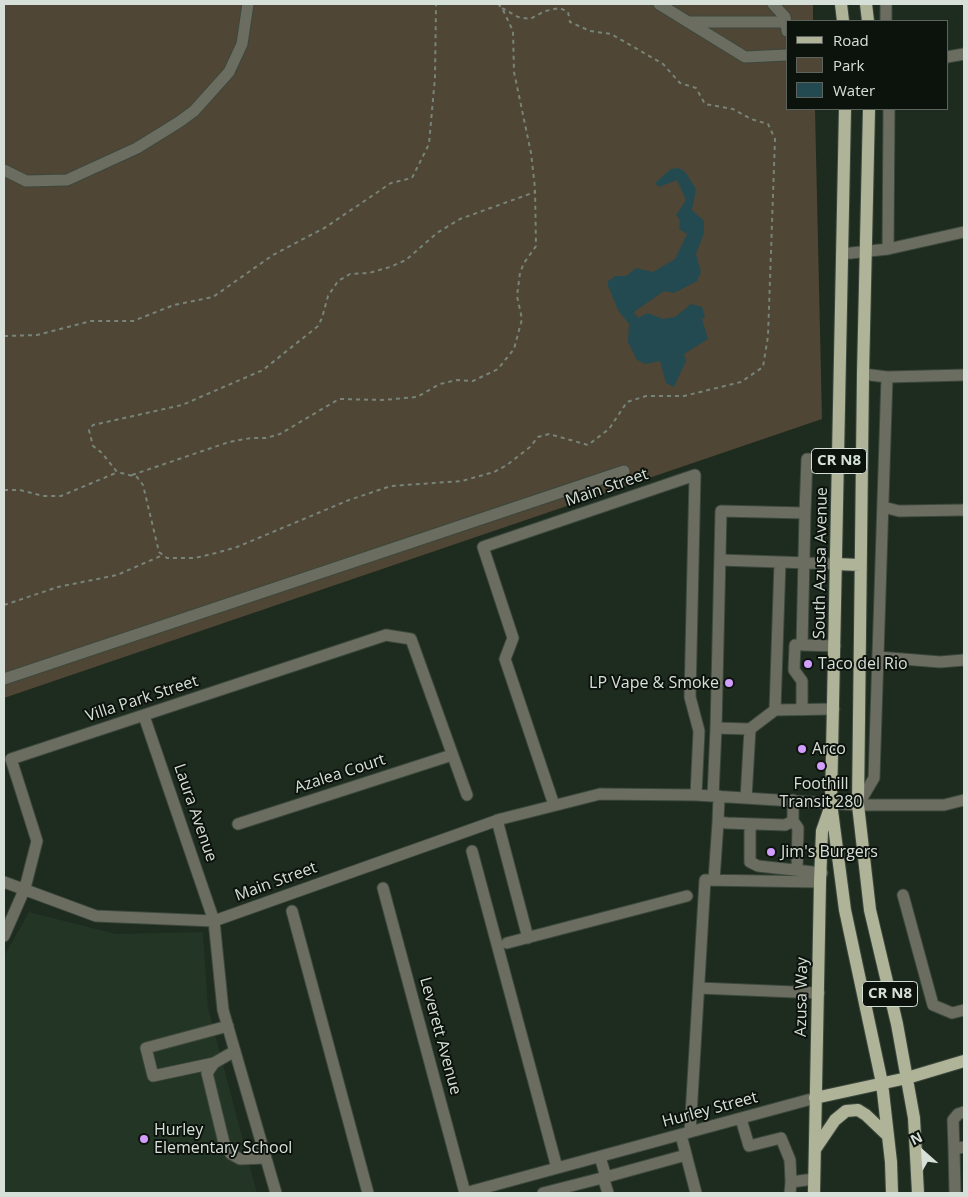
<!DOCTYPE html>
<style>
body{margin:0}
#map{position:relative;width:968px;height:1197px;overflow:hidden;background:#1e2b1f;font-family:"Open Sans",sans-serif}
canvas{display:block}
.frame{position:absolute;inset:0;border:5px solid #d7e0d8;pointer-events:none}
.legend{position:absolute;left:786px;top:20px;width:162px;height:90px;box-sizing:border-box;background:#0c120c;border:1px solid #5d645e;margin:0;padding:6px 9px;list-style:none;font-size:15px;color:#d7e0d8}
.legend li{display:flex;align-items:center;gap:10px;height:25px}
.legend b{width:25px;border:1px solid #5d645e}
.north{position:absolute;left:898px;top:1127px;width:50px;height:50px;-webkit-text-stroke:4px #0c120c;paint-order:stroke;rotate:334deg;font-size:14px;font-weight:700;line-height:20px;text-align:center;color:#d7e0d8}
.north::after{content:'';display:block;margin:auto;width:18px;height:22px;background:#d7e0d8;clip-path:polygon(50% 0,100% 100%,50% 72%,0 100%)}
</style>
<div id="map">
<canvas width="968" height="1197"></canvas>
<div class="frame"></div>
<ul class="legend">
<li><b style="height:6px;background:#afb498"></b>Road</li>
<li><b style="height:14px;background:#4f4635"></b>Park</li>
<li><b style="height:14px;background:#244a51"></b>Water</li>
</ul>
<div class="north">N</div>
</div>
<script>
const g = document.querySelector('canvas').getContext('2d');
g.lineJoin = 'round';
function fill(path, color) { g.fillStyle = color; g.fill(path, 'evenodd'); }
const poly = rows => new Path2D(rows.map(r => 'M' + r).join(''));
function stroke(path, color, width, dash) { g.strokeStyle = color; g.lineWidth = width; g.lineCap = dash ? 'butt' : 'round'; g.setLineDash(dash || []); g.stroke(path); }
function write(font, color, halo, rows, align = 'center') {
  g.font = font + ' "Open Sans",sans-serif'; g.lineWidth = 4; g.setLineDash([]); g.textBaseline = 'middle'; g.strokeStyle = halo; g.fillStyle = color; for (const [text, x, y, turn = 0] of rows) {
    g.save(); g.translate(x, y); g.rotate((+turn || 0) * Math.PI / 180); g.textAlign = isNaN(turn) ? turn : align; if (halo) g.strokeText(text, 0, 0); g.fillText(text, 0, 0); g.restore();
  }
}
fill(poly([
 [29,912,116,934,203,932,208,1008,257,1193,4,1193,4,956]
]), '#233525');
fill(poly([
 [4,4,813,4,813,21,787,21,787,109,815,109,822,419,4,698]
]), '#4f4635');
fill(poly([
 [679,168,686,173,696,189,692,210,704,221,704,233,696,254,701,272,697,281,674,293,664,291,634,312,638,318,648,313,663,319,675,317,691,304,702,307,705,318,702,319,708,339,684,354,686,361,674,387,666,383,660,361,645,364,637,360,628,342,629,324,618,310,608,286,608,281,616,276,626,276,636,268,653,272,675,259,687,234,679,229,680,220,676,215,686,200,677,180,659,187,655,183,671,169]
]), '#244a51');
const minor = poly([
 [659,4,745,57,787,55],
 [773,4,785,17,787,31],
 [886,4,886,21],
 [688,22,786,22],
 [947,57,964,54],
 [4,170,26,181,67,180,137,148,179,122,194,111,229,72,242,44,248,4],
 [888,249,889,109],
 [842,254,888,249,964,232],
 [863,374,887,377,964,375],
 [883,507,899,511,964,510],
 [805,513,802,645,835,646],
 [720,560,780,562,775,710],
 [780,562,836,564],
 [795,645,794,670,802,681,802,710],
 [878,657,940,662,964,660],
 [4,679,624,471],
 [144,716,214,921,223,1010,276,1193],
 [716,728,721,511,805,513,807,459,839,460],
 [713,796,716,728,750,729,775,710,834,709],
 [719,796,718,822,727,823,785,825,793,821,793,800],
 [746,798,750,729],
 [554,805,505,659,513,638,483,547,695,475,690,697,699,731,696,795],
 [858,805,874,778,887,377],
 [497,820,528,938],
 [793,821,798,828,797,870],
 [238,824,452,755],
 [750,824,750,862,758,866,822,873],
 [472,851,557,1168],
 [714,880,718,822],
 [4,882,96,916,214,921,501,819,600,794,696,795,858,805,944,805,964,800],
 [383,888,465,1193],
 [903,895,933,1005,952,1013,964,1010],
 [292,911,368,1193],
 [4,936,25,888,37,841,11,759,386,635,411,639,467,795],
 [507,943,687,896],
 [699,988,819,993],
 [235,1051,214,1063,207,1073,224,1143,231,1154,240,1159,266,1158],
 [214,1063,153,1076,146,1048,228,1026],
 [741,1119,749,1146,781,1138,790,1160,791,1182],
 [690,1132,705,880,820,882],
 [681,1135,696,1193],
 [954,1149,953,1120,958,1114,964,1112],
 [600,1157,606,1177,686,1155],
 [603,1177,608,1193],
 [465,1193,815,1098],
 [543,1193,606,1177],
 [790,1193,791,1182,814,1179],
 [955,1193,954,1149,964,1147]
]);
const major = poly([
 [841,4,843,21],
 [866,4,868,21],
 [845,109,831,803,845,910,882,1083,891,1162,892,1193],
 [869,109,863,374,858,805,870,910,897,1024,914,1118,918,1193],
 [836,564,860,565],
 [815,1098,907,1078,964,1061],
 [816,1148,835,1120,846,1111,858,1110,866,1115,887,1135],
 [814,1193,820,882,822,831,830,808]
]);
stroke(minor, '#3c483d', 13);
stroke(major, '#3c483d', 14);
stroke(poly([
 [502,8,518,17,530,19,545,11,560,8,568,12,570,22,590,31,611,34,663,64,680,83,696,88,705,104,733,109,751,119,768,124,775,139,768,336,763,367,741,382,684,396,646,396,627,402,609,429,588,445,549,434,538,437,530,447,507,465,494,472,462,481,391,486,349,500,237,547,216,553,195,558,167,558,159,552,143,485,137,477,117,472,102,453,93,446,89,430,93,425,182,405,263,370,318,326,322,318,328,296,338,281,350,274,369,273,390,267,406,260,437,233,460,219,535,192],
 [4,336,37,335,91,321,133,321,174,305,213,297,273,255,326,227,391,183,412,178,429,144,435,77,436,4],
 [132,475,229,442,251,438,266,438,280,434,339,399,382,400,417,397,440,384,457,380,473,381,498,369,514,349,522,319,517,296,520,273,524,263,536,246,535,188,531,153,514,72,513,31,502,8,498,4],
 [4,490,20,490,43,496,61,496,118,472],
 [4,605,58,587,117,575,163,555]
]), '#788479', 2, [4, 4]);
stroke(minor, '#6b6d60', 11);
stroke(major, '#afb498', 12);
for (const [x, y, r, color] of [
 [808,664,5,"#d29dfd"],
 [729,683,5,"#d29dfd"],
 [802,749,5,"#d29dfd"],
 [821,766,5,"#d29dfd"],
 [771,852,5,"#d29dfd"],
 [144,1139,5,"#d29dfd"]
]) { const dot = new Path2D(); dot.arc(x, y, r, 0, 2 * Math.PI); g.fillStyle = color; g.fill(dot); stroke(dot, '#0c120c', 2); }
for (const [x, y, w] of [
 [839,461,55],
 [890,994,55]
]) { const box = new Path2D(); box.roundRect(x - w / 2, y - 12.5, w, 25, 4); g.fillStyle = '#0c120c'; g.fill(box); stroke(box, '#d7e0d8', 1); }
write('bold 15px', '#d7e0d8', null, [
 ["CR N8",839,461],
 ["CR N8",890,994]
]);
write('16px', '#d7e0d8', '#0c120c', [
 ["Main Street",607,488,-19],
 ["South Azusa Avenue",821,563,-89],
 ["Villa Park Street",142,699,-18],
 ["Azalea Court",340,774,-18],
 ["Laura Avenue",195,813,71],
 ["Main Street",276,882,-20],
 ["Azusa Way",802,997,-89],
 ["Leverett Avenue",440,1036,75],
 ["Hurley Street",710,1110,-15]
]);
write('16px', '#d7e0d8', '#0c120c', [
 ["Taco del Rio",818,664],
 ["LP Vape & Smoke",719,683,"right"],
 ["Arco",812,749],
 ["Foothill",821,784,"center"],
 ["Transit 280",821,802,"center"],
 ["Jim's Burgers",781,852],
 ["Hurley",154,1130],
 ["Elementary School",154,1148]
], 'left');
</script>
